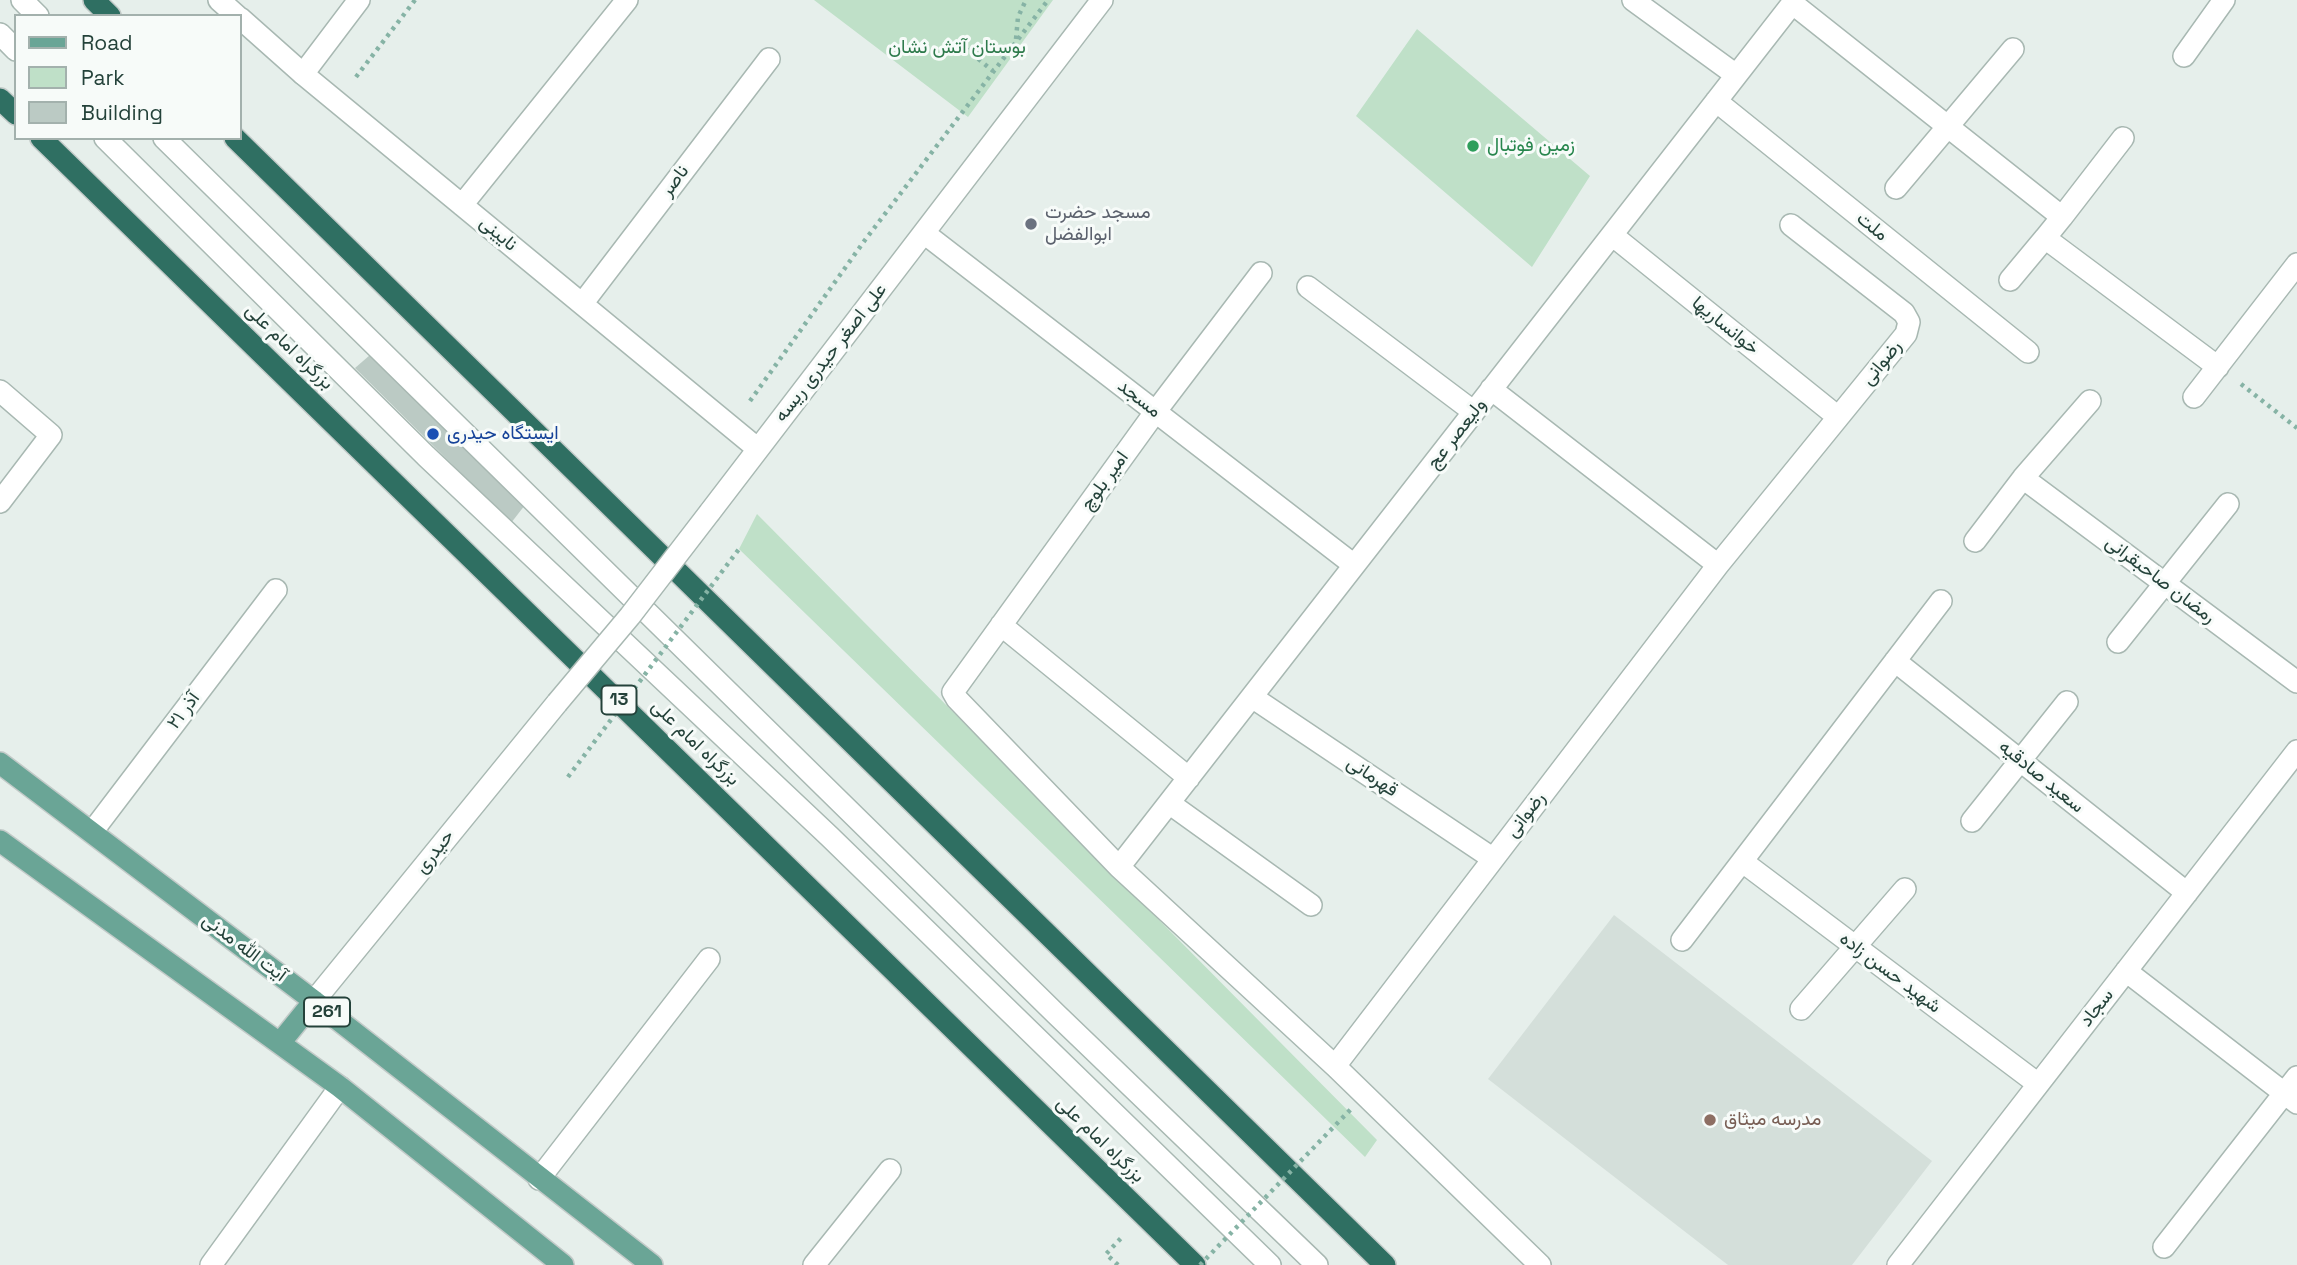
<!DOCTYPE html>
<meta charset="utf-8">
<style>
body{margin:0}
#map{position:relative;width:2297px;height:1265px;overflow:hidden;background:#e6efeb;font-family:"Space Grotesk",sans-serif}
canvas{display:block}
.legend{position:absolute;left:14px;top:14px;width:228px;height:126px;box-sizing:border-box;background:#f7fbf9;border:2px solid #a3b1ad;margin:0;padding:9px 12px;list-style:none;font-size:21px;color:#24423a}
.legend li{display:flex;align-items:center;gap:14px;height:35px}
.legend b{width:35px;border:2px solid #a3b1ad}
</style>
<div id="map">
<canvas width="2297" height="1265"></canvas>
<ul class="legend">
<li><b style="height:9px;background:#6aa596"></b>Road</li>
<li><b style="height:19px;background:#bfe0c8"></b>Park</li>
<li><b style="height:19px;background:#bbcac4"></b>Building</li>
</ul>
</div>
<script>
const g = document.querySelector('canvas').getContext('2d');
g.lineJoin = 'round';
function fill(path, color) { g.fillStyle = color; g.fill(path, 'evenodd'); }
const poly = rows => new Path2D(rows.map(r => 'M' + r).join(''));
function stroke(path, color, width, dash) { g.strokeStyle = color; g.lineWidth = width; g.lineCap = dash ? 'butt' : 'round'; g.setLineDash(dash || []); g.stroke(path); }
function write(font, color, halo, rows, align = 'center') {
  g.font = font + ' "Space Grotesk",Vazirmatn,sans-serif'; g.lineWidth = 6; g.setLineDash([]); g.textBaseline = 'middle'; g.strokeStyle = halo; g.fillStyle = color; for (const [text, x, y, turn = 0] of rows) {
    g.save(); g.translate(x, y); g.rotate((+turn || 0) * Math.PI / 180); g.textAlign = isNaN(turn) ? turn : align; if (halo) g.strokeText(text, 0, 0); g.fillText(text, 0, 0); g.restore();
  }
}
fill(poly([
 [1614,915,1932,1161,1852,1265,1728,1265,1488,1079]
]), '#d4dfda');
fill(poly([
 [814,0,1053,0,968,117],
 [1417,29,1590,176,1532,267,1356,116],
 [757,514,1377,1140,1365,1157,739,549]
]), '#bfe0c8');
fill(poly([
 [370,355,525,505,511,523,355,368]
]), '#bbcac4');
const lane = poly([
 [22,0,38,16],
 [219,0,237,16],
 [240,18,303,74],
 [0,34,16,50],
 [105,138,426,456,829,836,1270,1265],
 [164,138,1056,1014,1317,1265]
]);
const street = poly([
 [359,0,303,74,758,449],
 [1633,0,1736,75],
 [1792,3,2062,217,2045,238,2218,367],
 [2184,56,2224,0],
 [1716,101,2028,352],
 [1896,188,2013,49],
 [462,205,627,0],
 [2062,217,2123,138],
 [924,233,1354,565],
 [1612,235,1838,417],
 [1261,273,1156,411,953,692,957,699,1119,867,1335,1066,1540,1265],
 [2010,280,2045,238],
 [1308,287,1474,412],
 [582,304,769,59],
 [1491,389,1718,565],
 [0,391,51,435,0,502],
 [2194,397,2297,264],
 [2023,478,2297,682],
 [710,512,1102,0],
 [1975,541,2023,478,2090,401],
 [1001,625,1189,778],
 [2118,642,2228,504],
 [1895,661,2187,893],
 [1252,697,1492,858],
 [1169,803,1311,905],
 [1972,821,2067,702],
 [92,832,276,590],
 [1743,862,2038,1084],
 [1119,867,1795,0],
 [1682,940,1941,601],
 [2126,971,2297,1103],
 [314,1001,557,703],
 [1801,1009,1905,889],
 [1335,1066,1718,565,1906,334,1909,322,1904,313,1791,225],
 [539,1179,709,959],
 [2164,1247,2297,1077],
 [211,1265,340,1087],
 [814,1265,890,1170],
 [1898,1265,2297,751]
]);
const primary = poly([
 [0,763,314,1001,652,1265],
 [0,841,340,1087,563,1265],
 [280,1043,314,1001]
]);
const highway = poly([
 [94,0,110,16],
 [0,99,16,114],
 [41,138,1195,1265],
 [235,138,1385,1265]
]);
stroke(lane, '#a8b8b2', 24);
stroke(street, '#a8b8b2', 24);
stroke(primary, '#c2cac8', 24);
stroke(highway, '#c2cac8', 24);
stroke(poly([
 [1016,39,1018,17,1026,0],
 [965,48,993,71],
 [356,77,415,0],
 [2241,384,2297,428],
 [750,401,865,240,1048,0],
 [1118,1265,1106,1254,1124,1235]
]), '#86b3a5', 4.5, [3.5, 5]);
stroke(lane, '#fff', 21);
stroke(street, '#fff', 21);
stroke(primary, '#6aa596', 21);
stroke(highway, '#2f6f62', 21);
const streetBridge = poly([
 [557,703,630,616,710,512]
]);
stroke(streetBridge, '#a8b8b2', 24, []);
stroke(poly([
 [568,777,739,549],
 [1200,1265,1352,1108]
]), '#86b3a5', 4.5, [3.5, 5]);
stroke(streetBridge, '#fff', 21);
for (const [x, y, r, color] of [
 [1473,146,7,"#2e9e5b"],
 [1031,224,7,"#6b7280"],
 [433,434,7,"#1a4fb4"],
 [1710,1120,7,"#8d6e63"]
]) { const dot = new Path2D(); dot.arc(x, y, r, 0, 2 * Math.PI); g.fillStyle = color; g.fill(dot); stroke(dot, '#f7fbf9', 2.5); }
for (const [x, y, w] of [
 [619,700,35],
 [327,1012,46]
]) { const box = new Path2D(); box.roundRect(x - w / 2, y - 14.5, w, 29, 5); g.fillStyle = '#f7fbf9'; g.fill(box); stroke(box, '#24423a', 2); }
write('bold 18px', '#24423a', null, [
 ["13",619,700],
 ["261",327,1012]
]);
write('19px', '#2d7a4b', '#f7fbf9', [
 ["بوستان آتش نشان",957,48]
]);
write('19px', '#27864d', '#f7fbf9', [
 ["زمین فوتبال",1487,146]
], 'left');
write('19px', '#24423a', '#f7fbf9', [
 ["ناصر",675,181,-53],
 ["ملت",1872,227,39],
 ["نایینی",498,234,40],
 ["خوانساریها",1725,326,39],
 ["بزرگراه امام علی",289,347,44],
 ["علی اصغر حیدری ریسه",831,353,-52],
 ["رضوانی",1882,363,-51],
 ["مسجد",1139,399,38],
 ["ولیعصر عج",1457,434,-52],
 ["امیر بلوچ",1105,481,-54],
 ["رمضان صاحبقرانی",2160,580,37],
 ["آذر ۲۱",184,711,-53],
 ["بزرگراه امام علی",695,743,44],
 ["قهرمانی",1372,777,34],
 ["سعید صادقیه",2041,777,39],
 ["رضوانی",1526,815,-52],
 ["حیدری",435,852,-51],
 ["آیت الله مدنی",244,948,37],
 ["شهید حسن زاده",1890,973,37],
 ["سجاد",2097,1008,-52],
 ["بزرگراه امام علی",1100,1140,44]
]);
write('19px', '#5b616d', '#f7fbf9', [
 ["مسجد حضرت",1045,213],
 ["ابوالفضل",1045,235]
], 'left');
write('19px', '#164399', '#f7fbf9', [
 ["ایستگاه حیدری",447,434]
], 'left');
write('19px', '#785e54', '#f7fbf9', [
 ["مدرسه میثاق",1724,1120]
], 'left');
</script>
